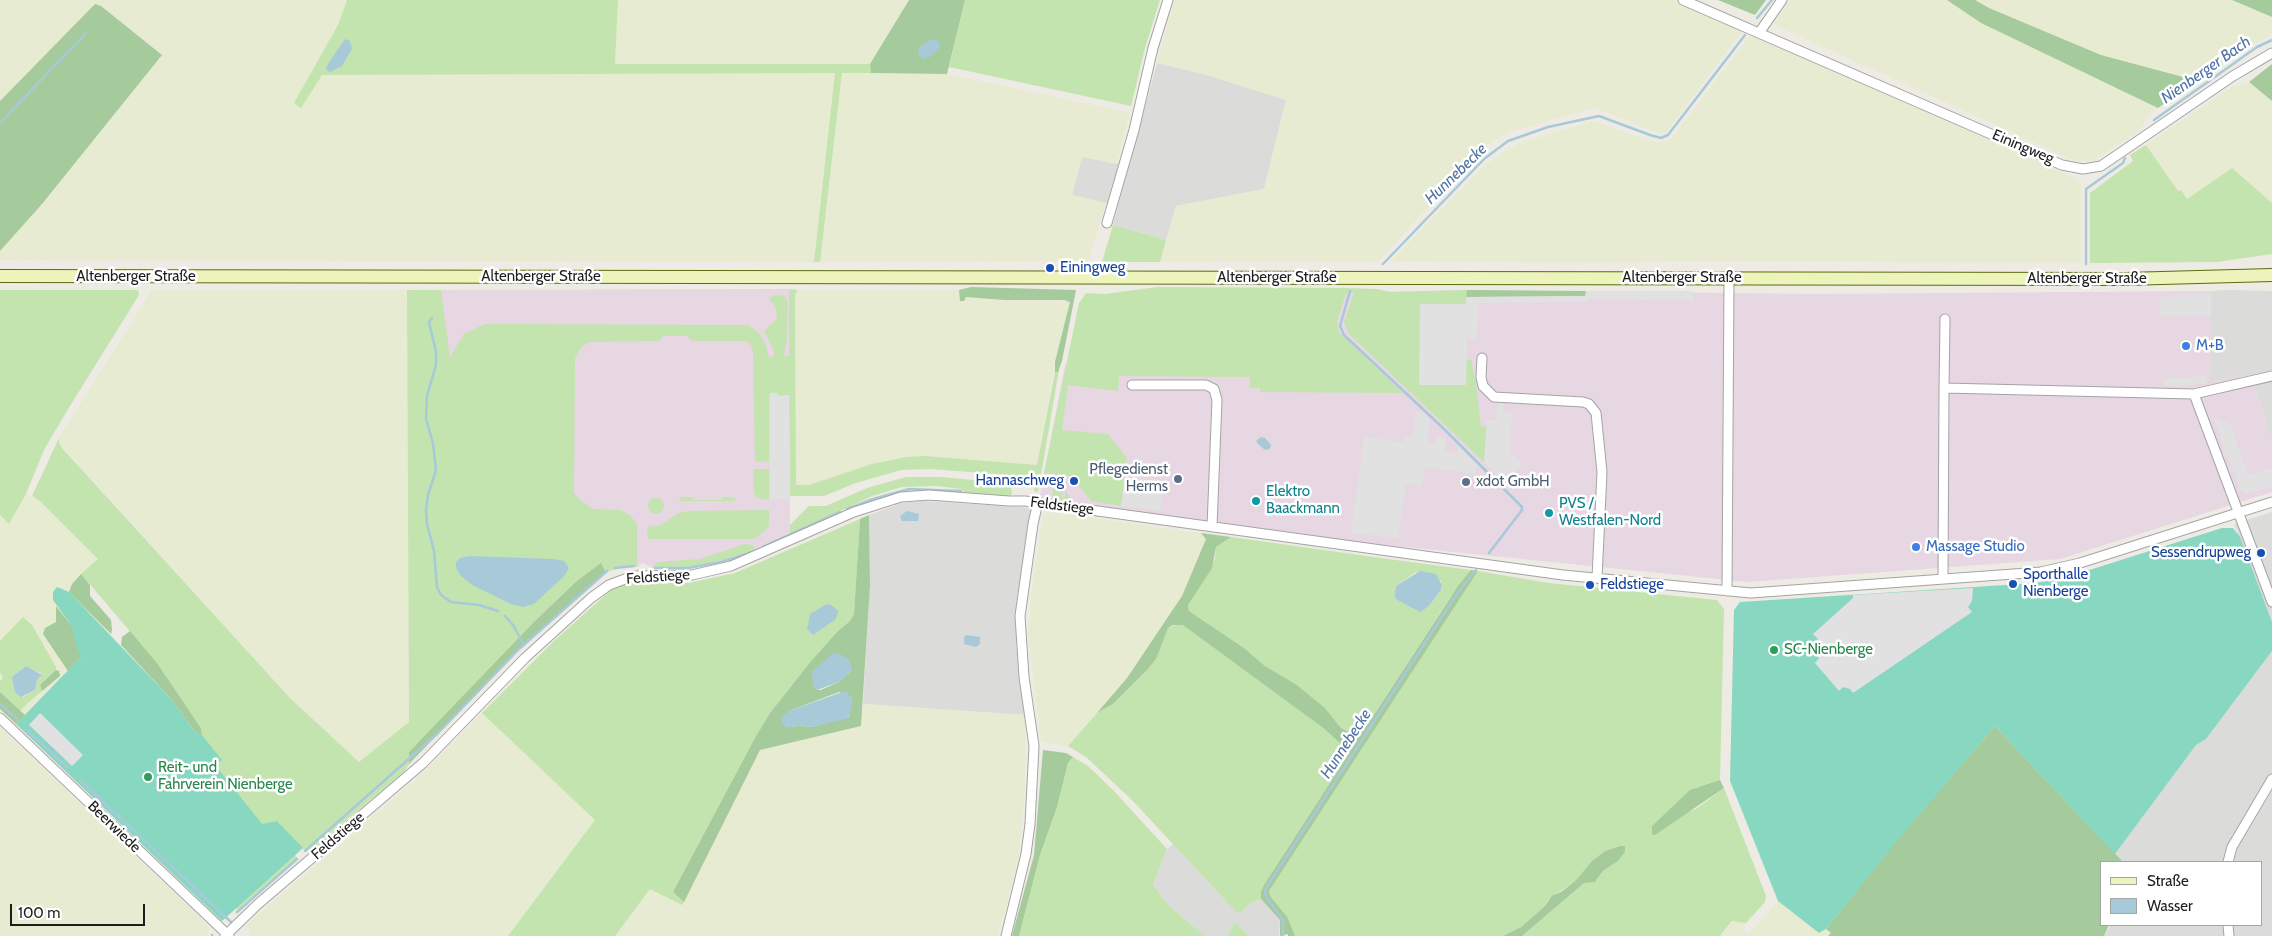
<!DOCTYPE html>
<meta charset="utf-8">
<style>
body{margin:0}
#map{position:relative;width:2272px;height:936px;overflow:hidden;background:#eeebe4;font-family:Cabin,sans-serif}
canvas{display:block}
.legend{position:absolute;left:2100px;top:861px;width:162px;height:65px;box-sizing:border-box;background:#fff;border:1px solid #a5a5a5;margin:0;padding:6px 9px;list-style:none;font-size:15px;color:#1d1d1d}
.legend li{display:flex;align-items:center;gap:10px;height:25px}
.legend b{width:25px;border:1px solid #a5a5a5}
.scale{position:absolute;left:10px;top:904px;width:135px;height:22px;box-sizing:border-box;border:2px solid #1d1d1d;border-top:0;padding-left:6px;font-size:15px;line-height:18px;white-space:nowrap;color:#1d1d1d;-webkit-text-stroke:4px #fff;paint-order:stroke}
</style>
<div id="map">
<canvas width="2272" height="936"></canvas>
<ul class="legend">
<li><b style="height:6px;background:#ecf4bc"></b>Straße</li>
<li><b style="height:14px;background:#a8c9d8"></b>Wasser</li>
</ul>
<div class="scale">100 m</div>
</div>
<script>
const g = document.querySelector('canvas').getContext('2d');
g.lineJoin = 'round';
function fill(path, color) { g.fillStyle = color; g.fill(path, 'evenodd'); }
const poly = rows => new Path2D(rows.map(r => 'M' + r).join(''));
function stroke(path, color, width, dash) { g.strokeStyle = color; g.lineWidth = width; g.lineCap = dash ? 'butt' : 'round'; g.setLineDash(dash || []); g.stroke(path); }
function write(font, color, halo, rows, align = 'center') {
  g.font = font + ' Cabin,sans-serif'; g.lineWidth = 5; g.setLineDash([]); g.textBaseline = 'middle'; g.strokeStyle = halo; g.fillStyle = color; for (const [text, x, y, turn = 0] of rows) {
    g.save(); g.translate(x, y); g.rotate((+turn || 0) * Math.PI / 180); g.textAlign = isNaN(turn) ? turn : align; if (halo) g.strokeText(text, 0, 0); g.fillText(text, 0, 0); g.restore();
  }
}
fill(poly([
 [1157,63,1207,75,1286,100,1264,189,1176,206,1166,240,1113,225,1118,206,1072,195,1082,156,1129,166],
 [2225,290,2272,291,2272,442,2251,374,2210,383,2211,291],
 [923,501,1032,508,1017,597,1016,645,1025,715,863,704,870,586,869,515,902,503],
 [2272,512,2272,622,2234,524],
 [2272,651,2272,936,2104,936,2111,925,2261,925,2261,862,2123,862,2115,854,2196,745,2206,739],
 [1173,844,1238,914,1254,901,1261,899,1280,920,1279,936,1249,936,1235,922,1227,936,1205,936,1169,906,1153,885,1167,849]
]), '#dbdbda');
fill(poly([
 [789,289,790,535,751,552,689,568,653,568,643,563,637,567,624,567,605,572,601,564,577,581,407,290],
 [1467,290,1815,294,2211,291,2210,382,2251,374,2272,442,2272,492,2060,559,1748,582,1099,516,1038,505,1065,365,1326,293]
]), '#e6d7e2');
fill(poly([
 [0,0,347,0,322,75,836,73,814,262,0,260,0,251,42,204,162,55,101,6,95,4,0,101],
 [618,0,909,0,870,64,615,64],
 [1175,0,1673,0,1743,30,1666,132,1661,134,1595,108,1512,131,1488,144,1471,160,1378,262,1160,262,1176,206,1264,189,1286,100,1207,75,1157,63],
 [1791,0,1947,0,1981,23,2158,108,2150,114,2140,130,2095,160,2075,161,1773,24],
 [1975,0,2232,0,2272,17,2272,34,2239,53,2198,81,2101,55,1989,8],
 [1752,33,2081,181,2081,263,1914,263,1859,261,1674,261,1615,263,1391,261,1480,170,1497,156,1519,143,1590,122,1597,122,1656,143,1666,142,1673,136],
 [842,73,947,74,1130,113,1116,164,1082,157,1072,195,1106,203,1088,261,820,262],
 [2249,82,2272,101,2272,203,2232,168,2187,199,2178,191,2146,145,2233,86],
 [152,290,407,290,409,722,359,762,290,698,59,443,59,438],
 [798,290,959,290,960,299,966,297,1004,300,1069,301,1070,304,1055,365,1037,465,925,456,906,457,872,464,809,485,796,485,795,293],
 [26,494,40,501,99,559,72,584,106,630,25,715,0,692,0,515,10,524],
 [1048,512,1201,533,1206,539,1182,596,1127,678,1068,746,1041,742,1028,634,1031,596,1043,517],
 [863,704,1025,715,1025,789,1019,856,998,936,615,936,650,889,682,904,760,750,861,726],
 [482,713,596,820,508,936,251,936,249,934,251,931,245,926,415,780],
 [0,727,208,925,209,930,207,936,0,936],
 [1778,901,1819,933,1826,929,1831,933,1828,936,1720,936,1735,920,1746,923,1742,928,1749,934]
]), '#e7ebd1');
fill(poly([
 [347,0,618,0,615,64,870,64,871,73,842,73,820,262,814,262,835,73,322,75,301,108,294,103,338,25],
 [965,0,1160,0,1145,48,1131,106,949,67],
 [2146,145,2178,191,2181,190,2187,199,2232,168,2272,203,2272,254,2217,262,2090,263,2090,193,2133,161,2130,155],
 [1113,225,1166,240,1160,262,1102,262],
 [1157,287,1343,288,1377,289,1390,292,1467,290,1467,304,1419,385,1466,385,1466,361,1471,359,1476,383,1481,427,1487,426,1484,462,1349,334,1344,322,1354,293,1346,293,1337,322,1339,332,1403,393,1260,392,1260,388,1250,388,1250,377,1119,376,1118,391,1068,385,1062,430,1108,434,1127,458,1121,506,1091,501,1071,476,1044,473,1079,303,1086,293,1105,294],
 [789,289,798,290,795,294,796,485,809,485,872,464,906,457,925,456,1037,465,1055,372,1059,370,1038,492,1034,491,1035,477,930,469,901,470,856,483,824,496,790,496,789,396,769,394,769,461,755,462,753,352,751,345,747,341,693,341,687,336,664,336,659,341,590,342,582,346,575,358,574,493,581,501,593,509,620,510,630,515,637,524,637,567,624,567,605,572,601,563,409,752,409,764,404,772,313,848,304,850,277,821,297,858,238,909,236,909,236,903,155,782,221,760,202,735,201,728,157,663,81,574,98,559,40,501,32,496,59,438,59,443,63,449,290,698,359,762,409,722,407,290,441,290,450,357,464,334,485,324,748,325,758,332,765,343,769,357,773,357,774,351,764,331,775,321,777,316,776,308,769,298,775,295,784,296,788,302,787,338,784,356,789,356],
 [0,290,138,290,139,295,65,414,44,450,26,494,9,524,0,515],
 [753,469,769,469,769,500,757,498,754,492],
 [906,477,941,477,1005,483,1011,487,1012,494,1008,497,966,493,961,489,936,486,902,487,872,496,790,535,790,525,809,506,826,506,867,488],
 [1060,486,1063,487,1062,497,1065,498,1065,490,1070,497,1068,501,1056,500,1052,495,1054,487],
 [682,497,692,497,693,500,722,500,722,497,736,498,734,501,680,501,679,498],
 '648 506a8 8 0 1 1 16 0a8 8 0 1 1-16 0Z',
 [769,510,769,526,763,533,753,539,648,539,647,528,650,525,659,526,679,513,689,511],
 [860,519,854,614,850,621,838,631,811,661,770,713,756,736,673,892,684,902,682,905,650,889,615,936,508,936,595,820,482,713,556,639,611,590,625,584,639,582,689,583,735,573],
 [1231,537,1388,559,1471,570,1449,599,1368,724,1357,734,1352,734,1341,728,1325,708,1297,685,1265,666,1244,648,1189,611,1188,605,1215,559,1216,547],
 [1416,572,1441,581,1442,585,1441,590,1429,606,1418,611,1397,600,1394,596,1396,586],
 [745,544,753,545,756,550,721,561,689,568,653,568,655,564,660,562,700,559],
 [1478,571,1549,583,1717,600,1724,609,1720,780,1705,786,1695,788,1652,826,1696,809,1724,788,1766,896,1765,902,1746,923,1732,921,1720,936,1522,936,1584,883,1597,880,1603,871,1618,861,1625,852,1620,846,1605,851,1592,861,1576,880,1548,900,1544,907,1521,927,1503,936,1295,936,1288,918,1270,896,1269,891],
 [23,617,32,625,56,667,56,670,40,685,42,691,29,702,20,711,0,692,0,681,3,678,0,672,0,641],
 [24,667,41,673,41,677,37,680,35,690,23,697,12,677],
 [1179,624,1187,626,1322,727,1350,752,1264,885,1261,899,1254,901,1238,914,1132,800,1086,757,1068,746,1097,713,1113,704,1148,669,1156,659,1165,633,1168,628],
 [1073,757,1088,766,1114,791,1167,849,1153,885,1169,906,1205,936,1019,936,1040,855,1057,807,1068,763],
 [1235,922,1249,936,1227,936]
]), '#c3e4ae');
fill(poly([
 [909,0,965,0,947,74,871,73,870,64],
 [1718,0,1766,0,1755,15],
 [1947,0,1975,0,1989,8,2101,55,2198,81,2158,108,1981,23],
 [2232,0,2272,0,2272,17],
 [95,4,101,6,162,55,42,204,0,251,0,101],
 [2272,64,2272,101,2249,82],
 [971,287,1076,290,1062,361,1058,372,1055,372,1055,362,1070,302,1064,300,1004,300,966,297,964,301,960,301,959,290],
 [1467,290,1586,291,1586,296,1466,297],
 [869,515,870,586,861,726,760,750,684,902,673,892,756,736,770,713,811,661,838,631,850,621,854,614,860,519],
 [852,670,839,682,821,690,817,690,813,685,814,682],
 [839,692,852,698,849,717,811,727,798,725,793,727,789,711],
 [1201,533,1231,537,1216,547,1212,568,1188,605,1189,611,1244,648,1265,666,1297,685,1325,708,1341,728,1352,734,1357,734,1368,724,1458,586,1471,570,1478,571,1269,891,1270,896,1288,918,1295,936,1288,936,1288,934,1280,936,1280,920,1261,899,1261,892,1264,885,1350,752,1322,727,1183,625,1173,625,1168,628,1156,659,1148,669,1113,704,1097,713,1127,678,1182,596,1206,539],
 [601,563,606,573,520,649,409,764,409,752,535,621,577,581],
 [81,574,90,585,90,596,111,620,112,630,111,634,69,592,72,584],
 [56,606,72,626,82,656,68,671,43,634,45,628,56,622],
 [130,631,157,663,201,728,202,735,195,732,171,699,121,645,122,637],
 [56,670,59,671,60,676,42,691,40,685],
 [0,692,25,715,16,724,0,709],
 [1995,726,2123,862,2101,862,2101,925,2109,925,2104,936,1828,936,1831,933,1826,929,1900,836],
 [1043,750,1066,753,1073,757,1068,763,1057,807,1040,855,1019,936,1012,936,1034,855],
 [1720,780,1724,788,1655,835,1652,834,1652,826,1690,790],
 [1620,846,1625,846,1625,852,1618,861,1603,871,1595,882,1584,883,1522,936,1503,936,1521,927,1544,907,1552,896,1561,892,1576,880,1592,861,1605,851]
]), '#a5ca9c');
fill(poly([
 [2222,528,2233,528,2240,537,2272,622,2272,651,2206,739,2196,745,2115,854,1995,726,1900,837,1826,929,1819,933,1778,901,1730,781,1734,610,1740,602,2036,583,2080,573],
 [57,587,69,592,171,699,195,732,202,735,222,760,215,765,262,824,277,821,303,848,222,921,16,724,82,656,77,650,72,626,53,600,53,592]
]), '#88d7c0');
fill(poly([
 [1586,291,1693,291,1694,301,1587,299,1586,302,1478,303,1477,340,1467,339,1466,385,1419,385,1420,304,1466,304,1466,297,1585,296],
 [2211,294,2211,315,2160,317,2160,296],
 [2206,376,2206,384,2164,386,2164,378],
 [770,393,777,393,778,396,789,395,790,499,770,499],
 [1503,404,1503,411,1512,412,1510,452,1522,464,1504,482,1484,462,1487,420,1496,420,1497,405],
 [1416,411,1423,412,1430,420,1427,442,1435,443,1435,437,1446,438,1445,451,1457,453,1458,446,1476,464,1475,474,1425,467,1422,486,1406,484,1398,538,1351,533,1364,437,1403,442,1404,436,1412,437],
 [2216,417,2231,425,2248,475,2272,468,2272,486,2251,493,2246,493,2240,489,2228,456,2226,457,2223,449,2224,448,2215,422],
 [1125,478,1165,482,1160,511,1121,506],
 [1973,588,1972,601,1968,607,1972,612,1853,693,1850,689,1843,687,1839,691,1815,663,1819,658,1812,649,1813,644,1818,639,1813,634,1853,598,1853,595],
 [40,713,83,755,72,766,29,725]
]), '#e1e1e1');
fill(poly([
 [345,39,350,41,352,49,342,66,330,72,326,69,328,64],
 [932,39,938,41,941,46,930,57,923,59,919,55,918,49,923,44],
 [1261,437,1265,438,1271,445,1270,449,1265,450,1258,444,1256,441],
 [907,511,919,514,918,521,902,521,900,516],
 [469,556,554,559,564,561,569,568,565,575,534,604,523,607,511,604,472,585,461,576,456,568,456,562,460,558],
 [1420,571,1436,574,1442,585,1441,590,1429,606,1420,612,1397,600,1394,596,1396,586],
 [830,604,838,611,836,619,813,635,807,629,810,614,825,605],
 [966,635,980,637,980,644,976,647,964,644,964,637],
 [838,653,849,659,852,670,839,682,817,690,813,685,812,672,831,655],
 [26,666,42,675,37,680,35,690,21,697,15,692,12,677],
 [845,691,852,698,850,715,846,719,811,727,798,725,788,728,782,724,781,717,789,711]
]), '#a8c9d8');
stroke(poly([
 [1757,18,1772,0],
 [2154,120,2257,47,2272,40],
 [0,123,86,33],
 [1383,264,1484,159,1508,141,1548,127,1599,116,1650,135,1661,138,1668,135,1745,35],
 [2086,264,2086,189,2123,163,2125,158],
 [1350,291,1340,326,1344,335,1443,428,1522,507,1522,510,1489,553],
 [432,318,429,322,436,352,436,365,427,396,426,419,433,443,436,470,428,495,426,510,427,524,434,551,437,587,441,595,451,602,479,605,498,611],
 [847,509,873,499,909,489,961,491],
 [763,547,840,512],
 [615,568,634,566],
 [655,568,688,568,721,562,753,552],
 [505,616,513,625,524,645],
 [0,704,17,719],
 [26,729,68,768],
 [80,780,231,922],
 [305,851,438,733,519,649,607,571],
 [237,912,297,859],
 [1283,935,1283,920,1267,898,1265,894,1266,888,1458,592,1476,570],
 [212,936,212,935]
]), '#a8c9d8', 2.5);
const street = poly([
 [1683,0,2062,165,2083,169,2101,166,2233,76,2272,53],
 [1759,33,1782,0],
 [1107,223,1134,130,1153,48,1168,0],
 [1945,319,1944,388,2194,394],
 [1482,358,1481,377,1483,386,1494,397,1583,402,1589,404,1596,413,1602,472,1597,578],
 [2272,376,2194,394,2272,602],
 [1132,385,1206,385,1214,389,1217,400,1212,527],
 [1943,579,1944,388],
 [1727,591,1729,278],
 [0,718,229,936],
 [2228,862,2232,847,2272,779],
 [2228,925,2229,936],
 [225,936,258,904,423,763,525,658,591,598,609,585,633,576,692,575,731,566,854,512,901,497,929,495,1009,501,1025,501,1563,575,1751,593,2041,572,2080,563,2272,502],
 [1006,936,1026,854,1030,824,1034,746,1024,677,1020,616,1033,524,1038,502]
]);
const secondary = poly([
 [0,276,2125,279,2272,275]
]);
stroke(street, '#a4a4a4', 11);
stroke(secondary, '#596c0d', 14);
stroke(street, '#fff', 9);
stroke(secondary, '#ecf4bc', 12);
for (const [x, y, r, color] of [
 [1050,268,5,"#1a4fb4"],
 [2186,346,5,"#3f7fe0"],
 [1178,479,5,"#5c6f8a"],
 [1074,481,5,"#1a4fb4"],
 [1466,482,5,"#5c6f8a"],
 [1256,501,5,"#0f9aa8"],
 [1549,513,5,"#0f9aa8"],
 [1916,547,5,"#3f7fe0"],
 [2261,553,5,"#1a4fb4"],
 [2013,584,5,"#1a4fb4"],
 [1590,585,5,"#1a4fb4"],
 [1774,650,5,"#2e9e5b"],
 [148,777,5,"#2e9e5b"]
]) { const dot = new Path2D(); dot.arc(x, y, r, 0, 2 * Math.PI); g.fillStyle = color; g.fill(dot); stroke(dot, '#fff', 2); }
write('15px', '#1d1d1d', '#fff', [
 ["Einingweg",2023,147,23],
 ["Altenberger Straße",136,277],
 ["Altenberger Straße",541,277],
 ["Altenberger Straße",1277,278],
 ["Altenberger Straße",1682,278],
 ["Altenberger Straße",2087,279],
 ["Feldstiege",1062,506,7],
 ["Feldstiege",658,577,-4],
 ["Beerwiede",114,827,44],
 ["Feldstiege",338,836,-41]
]);
write('15px', '#164399', '#fff', [
 ["Einingweg",1060,268],
 ["Hannaschweg",1064,481,"right"],
 ["Sessendrupweg",2251,553,"right"],
 ["Sporthalle",2023,575],
 ["Nienberge",2023,592],
 ["Feldstiege",1600,585]
], 'left');
write('15px', '#366cbe', '#fff', [
 ["M+B",2196,346],
 ["Massage Studio",1926,547]
], 'left');
write('15px', '#4e5e75', '#fff', [
 ["Pflegedienst",1168,470],
 ["Herms",1168,487],
 ["xdot GmbH",1476,482,"left"]
], 'right');
write('15px', '#0d838f', '#fff', [
 ["Elektro",1266,492],
 ["Baackmann",1266,509],
 ["PVS /",1559,504],
 ["Westfalen-Nord",1559,521]
], 'left');
write('15px', '#27864d', '#fff', [
 ["SC-Nienberge",1784,650],
 ["Reit- und",158,768],
 ["Fahrverein Nienberge",158,785]
], 'left');
write('italic 16px', '#5174a6', '#fff', [
 ["Nienberger Bach",2206,70,-35],
 ["Hunnebecke",1456,174,-44],
 ["Hunnebecke",1346,744,-57]
]);
</script>
